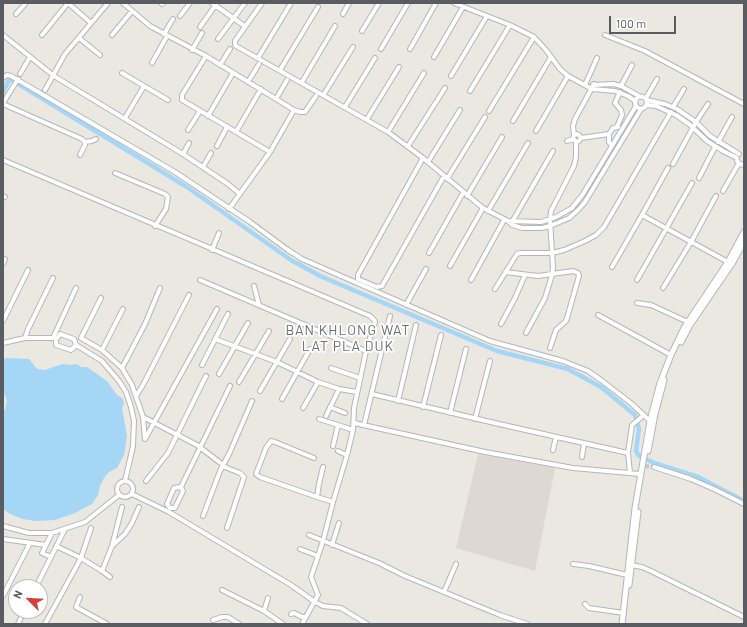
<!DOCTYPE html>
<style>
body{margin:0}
#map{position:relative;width:747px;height:627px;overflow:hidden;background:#eae8e0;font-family:Barlow,sans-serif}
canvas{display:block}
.frame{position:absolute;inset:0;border:4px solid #595c60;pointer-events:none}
.north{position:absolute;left:8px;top:579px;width:40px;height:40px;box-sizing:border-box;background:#fff;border:1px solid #bdbebf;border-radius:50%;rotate:294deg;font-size:11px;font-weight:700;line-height:16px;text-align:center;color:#595c60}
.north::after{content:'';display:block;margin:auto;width:14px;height:18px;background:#d5403c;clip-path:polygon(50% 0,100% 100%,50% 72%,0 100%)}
.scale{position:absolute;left:609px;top:16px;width:67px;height:18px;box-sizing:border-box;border:2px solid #595c60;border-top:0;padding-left:5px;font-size:12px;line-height:14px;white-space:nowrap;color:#595c60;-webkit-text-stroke:3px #fff;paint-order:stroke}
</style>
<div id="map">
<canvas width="747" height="627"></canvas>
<div class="frame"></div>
<div class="north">N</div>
<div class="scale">100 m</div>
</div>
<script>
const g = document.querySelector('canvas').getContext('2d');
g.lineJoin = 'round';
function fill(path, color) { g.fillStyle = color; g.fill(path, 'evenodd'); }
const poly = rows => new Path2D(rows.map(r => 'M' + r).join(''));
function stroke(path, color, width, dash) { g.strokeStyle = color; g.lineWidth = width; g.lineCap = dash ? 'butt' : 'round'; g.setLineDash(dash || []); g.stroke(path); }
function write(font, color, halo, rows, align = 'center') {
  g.font = font + ' Barlow,sans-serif'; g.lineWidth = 3.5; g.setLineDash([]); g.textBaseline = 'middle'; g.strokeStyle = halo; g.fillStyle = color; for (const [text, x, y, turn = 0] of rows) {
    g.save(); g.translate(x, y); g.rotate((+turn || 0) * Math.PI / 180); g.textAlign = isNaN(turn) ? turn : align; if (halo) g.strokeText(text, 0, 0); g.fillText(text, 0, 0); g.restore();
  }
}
fill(poly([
 [478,454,555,468,535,571,456,548]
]), '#ddd9d2');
fill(poly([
 [6,358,29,359,37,369,45,370,62,364,70,365,77,364,81,367,87,367,107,381,117,395,122,398,124,403,122,408,127,436,124,455,117,468,109,472,104,478,100,486,98,495,92,504,75,513,55,520,35,521,23,519,10,514,3,509,3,413,5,410,7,401,3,390,3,360]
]), '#a6d6f5');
stroke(poly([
 [3,92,9,80,12,80,187,187,291,260,320,276,497,351,568,369,601,387,635,415,639,429,636,451,639,456,654,463,698,477,744,501]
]), '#a6d6f5', 4.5);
stroke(poly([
 [645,466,654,467]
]), '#c6c5c0', 4, [4, 2]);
const minor = poly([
 [68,3,91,23],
 [123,3,150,26,206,56,294,110,300,112,305,112,316,96],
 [212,3,243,25],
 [262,3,235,41,235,44,236,46,388,132,423,158,483,208,508,221,512,225,522,228,542,228,550,226,569,218,578,210,585,202,641,109],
 [454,3,510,25,534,37,546,50,560,69,568,76,592,89,615,91,628,96,635,101],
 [162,4,163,3],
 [16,14,26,3],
 [343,14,349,3],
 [180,16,190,3],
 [200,27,217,3],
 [362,31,379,3],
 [164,34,173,19],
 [3,35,54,76,183,154,228,184,240,194],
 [42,35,68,3],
 [112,35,132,11],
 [605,35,645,51,744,104],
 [79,38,100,55],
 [218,39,245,3],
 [381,49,408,3],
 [410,49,436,3],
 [192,50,202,33],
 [206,56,182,95,182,100,270,152],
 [434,57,463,7],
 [258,58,291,3],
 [152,63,167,36],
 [220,65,230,49],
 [280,70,318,7],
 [122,73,168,100],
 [20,74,30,57],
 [451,76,487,16],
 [3,78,7,75,11,76,175,172,250,222,288,250,302,259,490,341,563,361,588,371,601,380,632,404,650,421],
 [248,82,259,64],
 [302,82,335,26],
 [585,85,597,58],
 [593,85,613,84,621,86,639,96],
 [621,86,632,65],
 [45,90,65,54,108,3],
 [470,91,510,25],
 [324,94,353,47],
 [646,98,639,96,636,99,635,104,637,107,641,109,645,107,647,103,646,98,657,79],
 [276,99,287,80],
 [647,100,665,104,677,109,696,122,710,136,739,154],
 [3,103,18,79],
 [3,104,82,139,85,142,85,145,80,155],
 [647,105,656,106,676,115,689,124,707,141,723,151,737,158],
 [345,107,375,58],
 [673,107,684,89],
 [489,111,534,37],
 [208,116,233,73],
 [125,118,144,86],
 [367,119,399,67],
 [513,121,551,57],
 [617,127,622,115,621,110,615,103,620,92],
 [188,130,200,111],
 [536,131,568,76],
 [236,132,261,89],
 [388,132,424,73],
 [574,135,573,126,575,119,594,84],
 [581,138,579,135,577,134,574,135,573,139,577,142,579,141,581,138,609,134],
 [567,141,573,139],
 [85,142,92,141,96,139],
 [718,142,732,117],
 [217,146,227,127],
 [408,146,445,88],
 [612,146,609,142,609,134,613,128,618,127],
 [183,154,189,143],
 [423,158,358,275,358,279,377,287,382,286,444,176],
 [3,160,370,316,374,320,375,322,366,351,354,408,353,430,347,455,333,502,323,541,311,577,318,595,302,624],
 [737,161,740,164,744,165],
 [428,162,460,110],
 [673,164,696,122,708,104],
 [203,167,211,153],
 [668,168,642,215,728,262],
 [115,173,165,194,168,197,166,209,155,226],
 [699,178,715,147],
 [447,179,485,117],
 [723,191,739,163],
 [3,196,5,197],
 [467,196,502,137],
 [229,209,270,152,294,110],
 [488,211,528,143],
 [508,221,541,222,556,217,572,208,583,194,636,106],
 [512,222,553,151],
 [212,250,219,233],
 [429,253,463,193],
 [3,264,5,259],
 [450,266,483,208],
 [612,267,642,215],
 [505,272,538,276,573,271,578,273,579,276,567,318,566,321,556,330,550,348],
 [200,280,366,351],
 [471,280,504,220],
 [637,280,692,183],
 [254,286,259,305],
 [663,288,691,242,716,196],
 [495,289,517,254,520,253,552,253,564,250,585,241,596,235,604,227,671,112],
 [101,298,81,338,102,350,122,368,132,385,143,417,197,445,227,468,240,473,244,477,227,528],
 [637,303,651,305,688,322],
 [406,305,426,269],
 [598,315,671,355],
 [3,321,28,270],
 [501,324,515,298,525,275],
 [526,333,545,298,552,275,553,267,550,220,551,211,574,166,576,157,576,142],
 [25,338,28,329,53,278],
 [53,338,76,288],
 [215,339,277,362,318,382,339,389,357,392],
 [3,343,25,338,53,338],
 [76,345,71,350,56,345,56,340,60,334,74,339,76,345,102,361,119,381,126,392,131,407,134,421,133,446,125,481],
 [102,350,123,309],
 [202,365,228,314],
 [122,368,145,324,160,288],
 [331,368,360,378],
 [219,374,248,323],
 [239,382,269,331],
 [260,391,290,339],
 [372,394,499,424,628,453,632,425,644,415],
 [136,396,143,385,189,295],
 [282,399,310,349],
 [398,401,416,325],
 [330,407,345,413],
 [423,407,441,335],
 [303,408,318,382],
 [450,413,466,349],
 [326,416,339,389],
 [143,417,145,439,217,309],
 [319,419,338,425],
 [475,419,490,361],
 [354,423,485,452,573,468,640,474],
 [364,425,390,316],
 [333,446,338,425,353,430],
 [553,450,556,437],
 [338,451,347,455],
 [628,453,630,473],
 [582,457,584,443],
 [314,458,275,442,271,441,266,448,256,474,260,477,317,497],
 [323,467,319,484,317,497,333,502],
 [654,467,691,479,716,490,744,504],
 '117 489a8 8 0 1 1 16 0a8 8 0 1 1-16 0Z',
 [146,481,168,453,206,376],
 [132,494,169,512,291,585,315,602,323,606,341,608,367,624],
 [170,508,175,508,183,491,181,487,230,386],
 [170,508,167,504,174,488,181,487],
 [203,516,220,471,230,452,252,401],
 [3,526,29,533,52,533,85,522,119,495],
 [309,535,379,563,405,576,500,615,527,624],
 [3,539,46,545],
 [332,545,339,523],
 [56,546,81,558,102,571,112,546,122,507],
 [112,546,125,534,132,523,139,507],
 [300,549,318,556],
 [51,557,42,553,52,533],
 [573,564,589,566,627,575],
 [631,565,642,567,651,571,744,617],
 [102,571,110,577],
 [36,587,65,529],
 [222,590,264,611,283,624],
 [444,592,456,564],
 [3,596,30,543],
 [80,597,76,607,107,624],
 [585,604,589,608,624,613],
 [264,611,268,598],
 [291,614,294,613,302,617,306,617],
 [213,620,222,617,228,617,239,624],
 [18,624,24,611],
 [45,624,81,558,91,528]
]);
const tertiary = poly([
 [681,342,690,325,733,262,744,242],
 [648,451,655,414,664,380],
 [629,585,638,512],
 [622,624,635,508,650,421,660,383,671,355,684,328,728,262,744,232]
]);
stroke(minor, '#b3b6ba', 6);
stroke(tertiary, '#b3b6ba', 7);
stroke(minor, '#fff', 4);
stroke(tertiary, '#fff', 5);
g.letterSpacing = '1px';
write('14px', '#6a6e72', '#fff', [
 ["BAN KHLONG WAT",348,330],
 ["LAT PLA DUK",348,346]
]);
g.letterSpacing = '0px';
</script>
